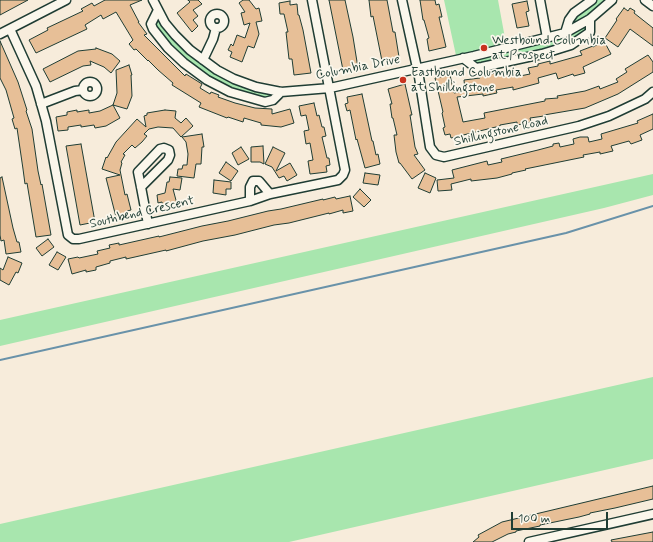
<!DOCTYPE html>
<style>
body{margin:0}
#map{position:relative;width:653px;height:542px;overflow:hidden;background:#f7ecdb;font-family:Mynerve,sans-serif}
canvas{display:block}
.scale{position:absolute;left:511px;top:512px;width:97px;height:18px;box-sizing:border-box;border:2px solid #1f3d34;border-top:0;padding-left:5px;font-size:12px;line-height:14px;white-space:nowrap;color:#1f3d34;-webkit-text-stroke:3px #fbf7ec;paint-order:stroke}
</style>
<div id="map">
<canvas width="653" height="542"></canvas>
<div class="scale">100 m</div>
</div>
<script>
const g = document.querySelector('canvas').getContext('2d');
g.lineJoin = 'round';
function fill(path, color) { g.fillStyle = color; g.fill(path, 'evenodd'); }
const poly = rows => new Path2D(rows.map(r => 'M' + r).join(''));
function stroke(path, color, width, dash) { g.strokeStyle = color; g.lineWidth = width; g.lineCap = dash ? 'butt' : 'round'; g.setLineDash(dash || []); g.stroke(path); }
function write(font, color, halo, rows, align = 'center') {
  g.font = font + ' Mynerve,sans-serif'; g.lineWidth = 3.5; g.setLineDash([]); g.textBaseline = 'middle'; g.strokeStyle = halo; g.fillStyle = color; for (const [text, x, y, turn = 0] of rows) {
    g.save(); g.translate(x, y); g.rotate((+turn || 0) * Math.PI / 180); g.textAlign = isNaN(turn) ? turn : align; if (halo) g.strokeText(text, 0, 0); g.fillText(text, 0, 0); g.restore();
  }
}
fill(poly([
 [444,0,498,0,507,49,566,34,569,20,592,0,612,0,591,19,591,32,568,46,479,69,457,60],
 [158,10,166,23,217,70,281,92,265,102,207,80,153,29],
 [653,174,653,195,604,208,0,346,0,320],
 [653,377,653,459,289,542,0,542,0,524]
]), '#a8e6ae');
stroke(poly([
 [0,360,566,233,653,206]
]), '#6992a9', 2);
const building = poly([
 [0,0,28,0,0,15,0,0],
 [105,0,142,0,130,5,139,22,138,22,147,34,144,35,185,76,186,74,202,84,200,88,210,94,211,92,219,95,218,97,235,103,255,108,272,109,272,114,290,109,294,123,281,127,261,125,261,123,244,118,243,122,228,117,227,118,199,107,201,103,172,85,173,83,158,70,148,60,148,61,136,49,134,50,129,44,133,40,116,12,103,19,101,15,85,25,87,29,36,53,29,40,48,30,47,28,83,11,81,9,92,3,94,6,105,0],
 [188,0,198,0,202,4,193,10,198,16,193,20,198,26,192,32,177,13,190,2,188,0],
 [243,0,249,0,256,9,259,8,262,21,256,22,259,34,254,48,248,46,242,62,230,57,232,52,228,50,231,44,233,46,237,35,245,38,250,23,244,25,241,13,245,12,239,3,243,0],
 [329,0,345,0,353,37,358,68,343,70,329,0],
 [369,0,387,0,393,32,395,32,399,57,382,61,373,16,371,17,369,0],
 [420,0,435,0,436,5,439,4,442,17,439,17,446,47,429,51,427,39,429,38,424,20,423,20,420,0],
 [290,1,290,5,297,4,298,15,299,15,303,30,311,73,294,75,292,59,289,59,286,32,288,32,284,14,280,14,279,3,290,1],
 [527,1,529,11,526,12,529,26,517,28,512,4,527,1],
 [624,8,628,11,630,8,635,11,634,13,653,28,653,46,630,29,618,47,605,38,617,20,616,19,624,8],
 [0,41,18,82,27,110,26,111,32,129,38,171,41,185,42,184,51,235,36,237,27,183,25,184,23,169,17,128,15,129,12,119,14,118,6,90,0,78,0,41],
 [604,41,611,54,583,67,585,73,574,76,573,74,558,79,556,73,538,78,539,83,513,90,513,87,496,90,497,93,483,96,483,94,457,97,463,122,485,118,484,113,545,101,545,99,558,98,557,96,585,91,599,86,600,89,618,82,616,79,627,72,625,69,648,55,653,62,653,72,618,94,585,108,544,115,544,116,530,118,531,122,517,125,517,122,500,125,500,126,451,138,450,134,445,135,443,128,445,127,442,113,443,112,435,78,450,75,454,93,465,91,464,80,480,78,480,76,507,71,507,74,519,71,520,76,530,74,528,68,538,66,538,64,550,61,550,64,582,55,580,51,593,46,593,47,604,41],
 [96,48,112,54,120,61,111,73,104,67,90,61,91,65,83,66,50,82,43,69,78,51,96,49,96,48],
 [129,65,132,75,131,75,132,96,127,109,113,105,117,93,116,70,129,65],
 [405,84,412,115,410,115,415,147,418,154,414,155,425,170,412,179,400,163,399,163,396,152,394,135,397,135,393,118,392,118,390,104,392,104,388,89,405,84],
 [362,94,372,141,373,141,376,155,378,154,380,164,365,168,357,139,356,140,350,110,347,111,345,104,348,103,347,97,362,94],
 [314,103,317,116,319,115,322,127,324,127,326,136,322,137,327,158,329,158,330,165,326,166,327,172,310,174,308,161,313,160,310,143,306,144,304,131,309,130,306,115,301,116,299,106,314,103],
 [113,105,120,118,106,126,95,128,94,125,81,127,81,125,68,127,68,130,58,131,56,117,67,115,67,112,77,110,77,112,89,110,89,113,100,111,113,105],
 [165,110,176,111,175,118,181,123,186,118,193,126,181,137,173,128,158,127,149,129,144,134,147,136,142,142,135,148,132,145,123,154,125,155,121,162,122,163,120,170,125,195,127,194,131,210,127,211,128,215,116,217,106,178,120,175,102,169,106,157,107,158,116,142,137,119,146,127,144,116,147,115,147,113,165,110],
 [653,114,653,129,640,135,642,140,631,144,629,141,611,146,613,151,600,154,600,152,583,155,584,157,525,169,526,170,512,173,512,174,497,178,471,181,471,179,451,184,452,190,438,191,437,180,454,178,452,170,487,161,488,165,502,162,501,159,538,150,553,146,553,144,559,143,560,147,574,144,573,139,580,137,588,137,589,142,602,139,601,134,638,123,637,121,653,114],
 [202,134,204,147,202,147,201,164,196,164,194,178,177,176,178,169,182,169,183,165,187,165,188,154,186,142,182,137,202,134],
 [81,144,95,222,80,225,66,146,81,144],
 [263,146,264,164,260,162,251,162,251,147,263,146],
 [241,147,249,159,238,165,232,153,241,147],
 [273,147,285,153,276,171,290,163,297,175,287,181,284,176,279,178,272,167,265,164,273,147],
 [226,162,238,171,231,181,219,173,226,162],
 [365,173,380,175,378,185,363,183,365,173],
 [425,173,436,178,430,193,418,188,425,173],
 [2,177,13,228,17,242,19,242,21,252,6,254,4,240,1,241,0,235,0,178,2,177],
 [170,177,182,178,180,190,173,189,177,204,163,207,162,202,158,203,157,195,165,193,167,182,169,182,170,177],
 [214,180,231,182,231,189,226,189,226,195,213,193,214,180],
 [360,189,371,200,364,207,353,197,360,189],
 [350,196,353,211,343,213,343,210,329,214,329,213,289,223,274,225,235,235,203,241,166,251,166,250,126,259,126,257,110,261,110,263,96,267,96,270,86,272,86,270,72,274,68,259,78,257,79,258,98,254,97,251,110,248,109,245,119,243,119,245,159,236,159,237,202,226,228,221,268,211,281,209,323,199,323,200,335,197,336,199,350,196],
 [48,239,54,247,42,256,36,248,48,239],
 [57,252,66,257,58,270,49,265,57,252],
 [8,257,22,263,18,273,16,272,9,285,0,280,0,268,3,270,8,257],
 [653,486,653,499,615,508,590,513,590,514,579,517,540,525,540,526,516,531,516,532,508,534,492,542,473,542,479,537,478,535,502,522,653,486],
 [653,532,653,542,612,542,611,540,653,532]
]);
fill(building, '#e7bf97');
stroke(building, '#1f3d34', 1);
const minor = poly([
 [153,0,165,23,175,35,190,50,217,70,234,79,256,87,281,92,330,88,474,56,565,33,590,19,612,0],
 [402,0,419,77,430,147,436,155,444,157,579,126,609,116,645,99,653,92],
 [540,0,547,38],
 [645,0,653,6],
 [158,10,151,24,153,29,168,48,184,63,207,80,230,92,265,102,273,100,281,92],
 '210 21a7 7 0 1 1 14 0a7 7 0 1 1-14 0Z',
 [10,29,36,86,46,121,68,235,73,239,79,239,250,201,270,194,338,180,343,175,345,170,312,0],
 [565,33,569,20,574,13,592,0],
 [0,34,66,0],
 [463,58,476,68,482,67,542,54,571,45,590,32,590,19],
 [203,60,213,39,216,28],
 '83 89a7 7 0 1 1 14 0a7 7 0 1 1-14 0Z',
 [41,104,75,91,83,90],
 [141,187,168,160,170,155,169,150,164,148,160,149,138,172,141,187,148,224],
 [250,201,250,187,253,181,259,181,270,194],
 [529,542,653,514]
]);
stroke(minor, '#1f3d34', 11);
stroke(minor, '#fbf7ec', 8);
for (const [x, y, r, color] of [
 [484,48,4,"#c8321e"],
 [403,80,4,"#c8321e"]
]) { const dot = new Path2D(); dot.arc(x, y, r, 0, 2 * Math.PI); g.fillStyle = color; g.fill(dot); stroke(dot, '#fbf7ec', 1.5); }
write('13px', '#1f3d34', '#fbf7ec', [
 ["Westbound Columbia",492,41],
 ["at Prospect",492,56],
 ["Eastbound Columbia",411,73],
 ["at Shillingstone",411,88]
], 'left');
write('13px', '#1f3d34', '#fbf7ec', [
 ["Columbia Drive",358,68,-11],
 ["Shillingstone Road",501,132,-13],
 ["Southbend Crescent",142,213,-13]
]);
</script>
